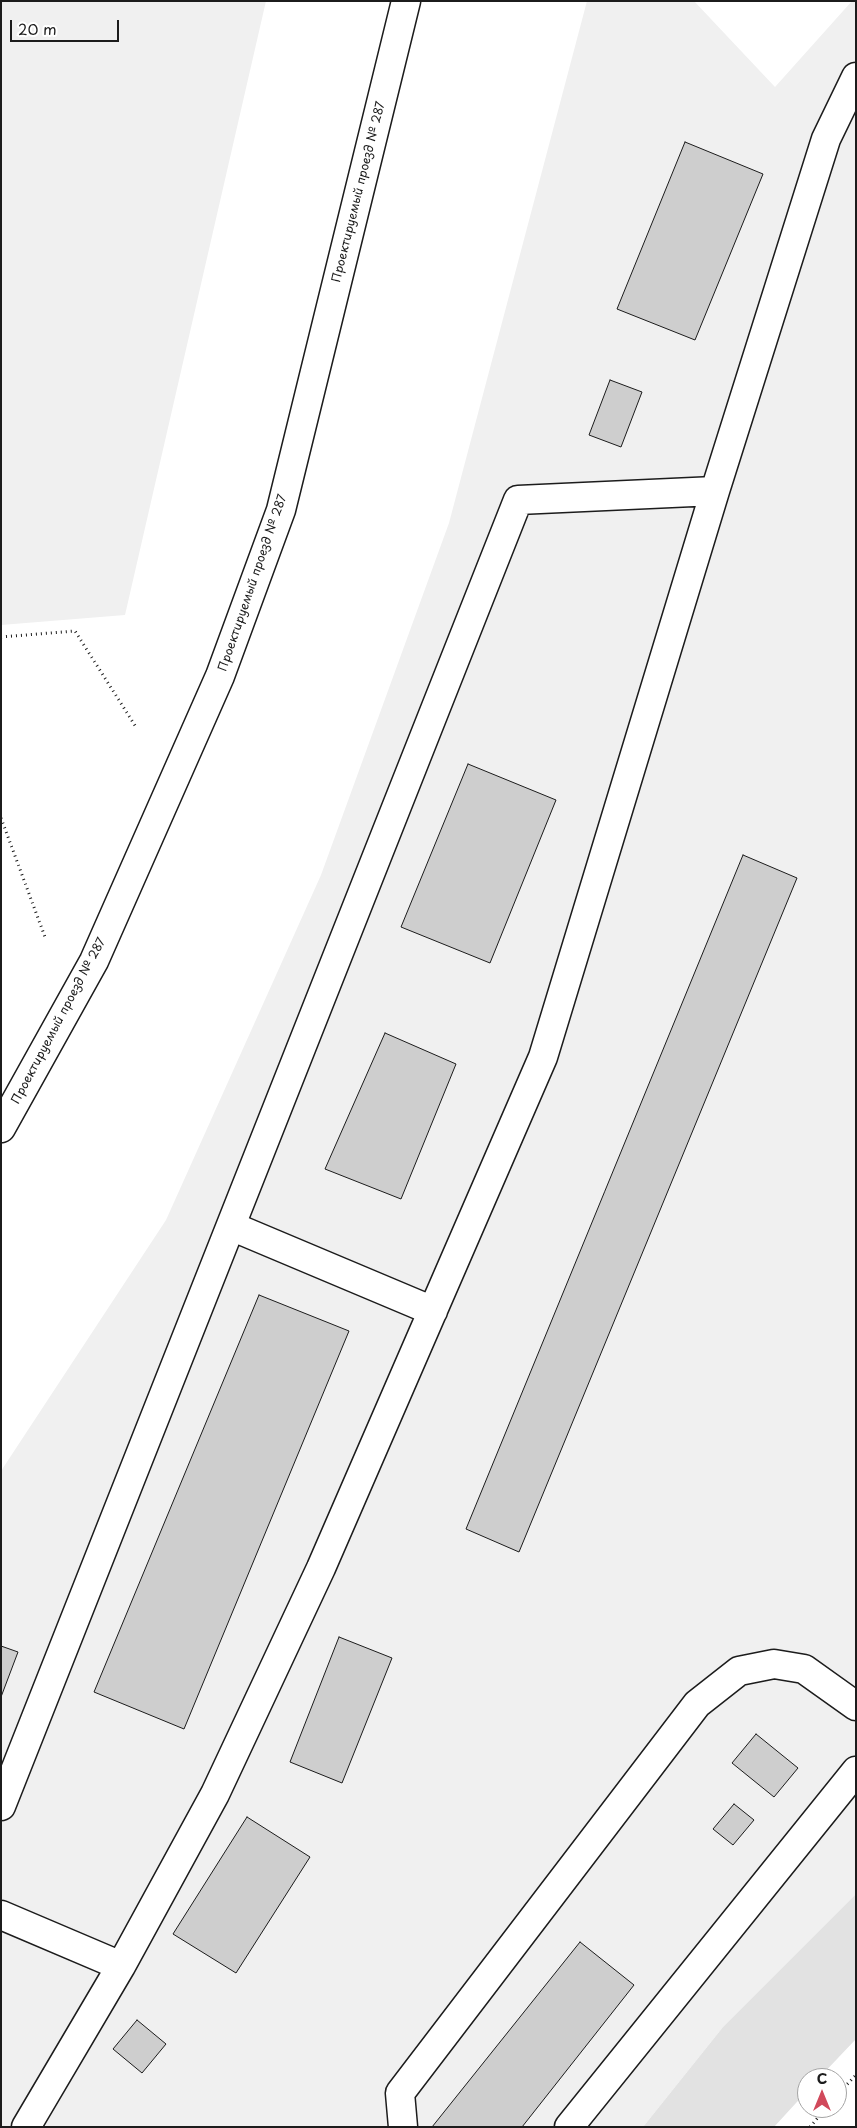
<!DOCTYPE html>
<meta charset="utf-8">
<style>
body{margin:0}
#map{position:relative;width:857px;height:2128px;overflow:hidden;background:#fff;font-family:"Playpen Sans",sans-serif}
canvas{display:block}
.frame{position:absolute;inset:0;border:2px solid #1c1c1c;pointer-events:none}
.north{position:absolute;left:797px;top:2068px;width:50px;height:50px;box-sizing:border-box;background:#fff;border:1px solid #a4a4a4;border-radius:50%;rotate:0deg;font-size:14px;font-weight:700;line-height:20px;text-align:center;color:#1c1c1c}
.north::after{content:'';display:block;margin:auto;width:18px;height:22px;background:#d1495b;clip-path:polygon(50% 0,100% 100%,50% 72%,0 100%)}
.scale{position:absolute;left:10px;top:20px;width:109px;height:22px;box-sizing:border-box;border:2px solid #1c1c1c;border-top:0;padding-left:6px;font-size:15px;line-height:18px;white-space:nowrap;color:#1c1c1c;-webkit-text-stroke:4px #fff;paint-order:stroke}
</style>
<div id="map">
<canvas width="857" height="2128"></canvas>
<div class="frame"></div>
<div class="north">С</div>
<div class="scale">20 m</div>
</div>
<script>
const g = document.querySelector('canvas').getContext('2d');
g.lineJoin = 'round';
function fill(path, color) { g.fillStyle = color; g.fill(path, 'evenodd'); }
const poly = rows => new Path2D(rows.map(r => 'M' + r).join(''));
function stroke(path, color, width, dash) { g.strokeStyle = color; g.lineWidth = width; g.lineCap = dash ? 'butt' : 'round'; g.setLineDash(dash || []); g.stroke(path); }
function write(font, color, halo, rows, align = 'center') {
  g.font = font + ' "Playpen Sans",sans-serif'; g.lineWidth = 4; g.setLineDash([]); g.textBaseline = 'middle'; g.strokeStyle = halo; g.fillStyle = color; for (const [text, x, y, turn = 0] of rows) {
    g.save(); g.translate(x, y); g.rotate((+turn || 0) * Math.PI / 180); g.textAlign = isNaN(turn) ? turn : align; if (halo) g.strokeText(text, 0, 0); g.fillText(text, 0, 0); g.restore();
  }
}
fill(poly([
 [1,1,266,1,125,615,1,625],
 [587,1,694,1,775,87,852,1,856,1,856,1894,723,2027,643,2127,1,2127,1,1471,166,1220,321,875,449,523]
]), '#f0f0f0');
fill(poly([
 [856,1894,856,2039,819,2078,807,2078,807,2091,774,2127,643,2127,723,2027]
]), '#e2e2e2');
const building = poly([
 [685,142,763,174,695,340,617,309,685,142],
 [610,380,642,392,621,447,589,435,610,380],
 [468,764,556,800,490,963,401,927,468,764],
 [743,855,797,878,519,1552,466,1529,743,855],
 [385,1033,456,1064,401,1199,325,1169,385,1033],
 [259,1295,349,1331,184,1729,94,1692,259,1295],
 [339,1637,392,1658,342,1783,290,1762,339,1637],
 [1,1646,18,1652,1,1697,1,1646],
 [756,1734,798,1768,774,1797,732,1763,756,1734],
 [734,1804,754,1820,733,1845,713,1829,734,1804],
 [247,1817,310,1857,236,1973,173,1934,247,1817],
 [580,1942,634,1985,522,2127,432,2127,580,1942],
 [137,2020,166,2044,142,2073,113,2049,137,2020]
]);
fill(building, '#cecece');
stroke(building, '#1c1c1c', 1);
const minor = poly([
 [1,1128,94,961,220,676,281,510,406,1],
 [231,1226,433,1311],
 [1,1806,518,500,715,491],
 [1,1915,121,1966],
 [26,2127,121,1966,215,1794,321,1568,543,1057,715,491,826,139,856,77],
 [403,2127,400,2093,697,1704,739,1671,774,1664,804,1669,856,1706],
 [569,2127,856,1771]
]);
stroke(minor, '#1c1c1c', 31);
stroke(poly([
 [1,637,75,631,136,727],
 [1,818,45,937],
 [837,2095,856,2075],
 [810,2127,826,2108]
]), '#1c1c1c', 3, [1, 4]);
stroke(minor, '#fff', 28);
write('12px', '#1c1c1c', '#fff', [
 ["Проектируемый проезд № 287",359,192,-76],
 ["Проектируемый проезд № 287",253,583,-71],
 ["Проектируемый проезд № 287",59,1021,-62]
]);
</script>
